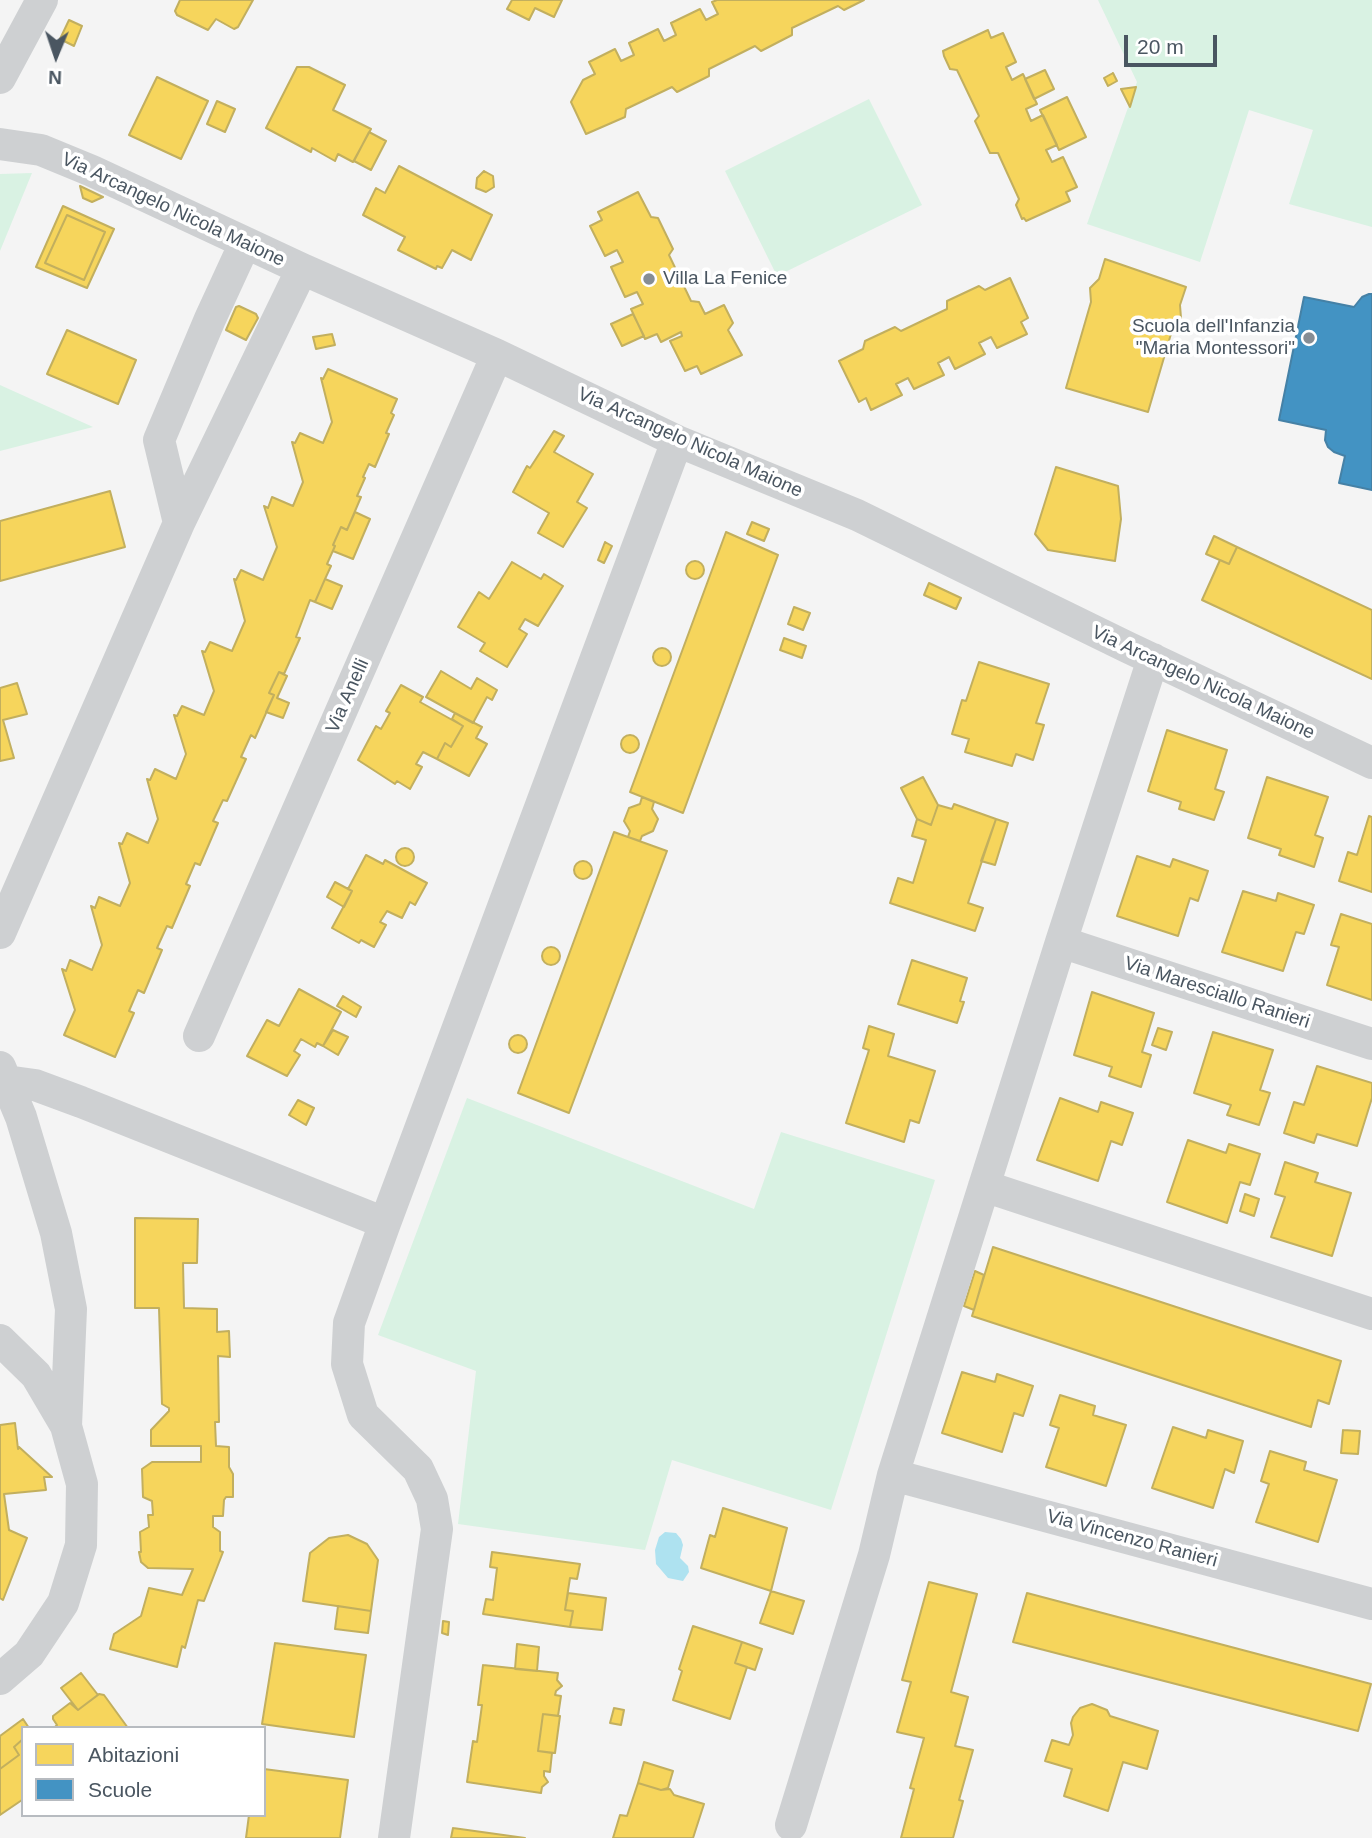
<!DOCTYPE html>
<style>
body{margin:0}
#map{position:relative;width:1372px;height:1838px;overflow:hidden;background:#f4f4f4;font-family:Arial,sans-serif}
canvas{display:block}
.legend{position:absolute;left:21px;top:1726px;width:245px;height:91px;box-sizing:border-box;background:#fff;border:2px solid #b7bbc0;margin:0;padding:9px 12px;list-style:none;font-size:21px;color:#4a5661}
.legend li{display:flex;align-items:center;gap:14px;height:35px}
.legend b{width:35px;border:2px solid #b7bbc0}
.north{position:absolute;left:21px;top:21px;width:70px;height:70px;-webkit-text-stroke:5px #fff;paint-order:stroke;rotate:182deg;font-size:19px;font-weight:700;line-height:28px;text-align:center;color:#4a5661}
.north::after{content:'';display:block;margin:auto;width:24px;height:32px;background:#4a5661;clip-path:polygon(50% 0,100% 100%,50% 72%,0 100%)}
.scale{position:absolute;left:1124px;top:35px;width:93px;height:32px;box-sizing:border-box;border:4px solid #4a5661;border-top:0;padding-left:9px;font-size:21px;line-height:24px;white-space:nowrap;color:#4a5661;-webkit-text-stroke:5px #fff;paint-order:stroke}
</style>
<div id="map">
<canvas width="1372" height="1838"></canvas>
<ul class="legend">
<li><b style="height:19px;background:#f6d55c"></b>Abitazioni</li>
<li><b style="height:19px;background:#4393c3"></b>Scuole</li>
</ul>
<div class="north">N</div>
<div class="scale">20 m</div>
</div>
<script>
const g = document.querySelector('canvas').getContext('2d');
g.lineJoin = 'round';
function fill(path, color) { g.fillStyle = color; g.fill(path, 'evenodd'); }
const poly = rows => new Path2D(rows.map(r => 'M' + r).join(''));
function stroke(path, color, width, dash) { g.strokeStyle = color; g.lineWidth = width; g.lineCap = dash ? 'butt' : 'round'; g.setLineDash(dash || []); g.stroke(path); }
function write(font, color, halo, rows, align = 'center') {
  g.font = font + ' Arial,sans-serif'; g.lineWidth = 7; g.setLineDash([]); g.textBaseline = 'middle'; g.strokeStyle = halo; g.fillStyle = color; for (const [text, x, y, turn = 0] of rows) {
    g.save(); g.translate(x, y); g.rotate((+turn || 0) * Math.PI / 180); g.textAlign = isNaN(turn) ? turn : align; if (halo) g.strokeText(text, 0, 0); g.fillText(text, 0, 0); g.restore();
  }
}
fill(poly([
 [1098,0,1372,0,1372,227,1289,204,1313,130,1249,110,1200,262,1087,224,1137,82],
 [869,99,922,205,777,276,725,171],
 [32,173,0,251,0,174],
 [0,385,93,427,0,451],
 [467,1098,754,1209,781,1132,935,1180,831,1510,672,1460,645,1550,458,1524,476,1371,378,1335]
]), '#d9f2e3');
fill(poly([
 [665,1532,676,1533,681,1539,683,1545,680,1558,688,1566,689,1572,683,1581,668,1578,656,1564,655,1550,659,1537]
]), '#aee2f0');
const homes = poly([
 [180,0,253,0,238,27,234,29,216,19,208,30,177,15,175,11,180,0],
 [512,0,562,0,554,17,535,8,529,20,507,9,512,0],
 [717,0,864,0,844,10,838,6,792,28,792,35,761,51,755,46,709,69,709,76,677,92,672,87,626,109,625,117,586,134,571,102,583,80,595,74,589,62,615,49,621,61,634,55,629,43,658,29,664,41,676,35,671,23,700,9,706,20,718,14,712,2,717,0],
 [69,20,82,26,74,46,60,39,69,20],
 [988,30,991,38,1003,33,1016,62,1006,67,1012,80,1023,74,1037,104,1026,109,1031,121,1043,115,1057,145,1046,150,1052,162,1063,157,1077,187,1066,192,1070,201,1026,221,1024,218,1022,219,1016,205,1019,199,998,153,990,153,975,121,979,116,957,70,950,69,944,56,943,51,988,30],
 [297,67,309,67,345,85,333,110,371,129,353,162,338,154,335,161,312,148,311,152,266,128,297,67],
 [1045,70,1054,89,1034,99,1025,79,1045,70],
 [1113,73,1117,81,1108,86,1104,78,1113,73],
 [157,77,208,101,181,159,129,135,157,77],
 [1136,87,1130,107,1121,89,1136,87],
 [1067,97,1086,137,1059,150,1040,110,1067,97],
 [217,101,235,109,225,132,207,124,217,101],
 [369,132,386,141,371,170,354,161,369,132],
 [399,166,492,215,471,260,452,250,442,268,437,266,436,269,398,250,405,237,363,215,376,188,385,193,399,166],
 [484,171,493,176,494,187,486,192,476,188,477,178,484,171],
 [80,186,103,197,92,202,83,198,80,186],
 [638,192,651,217,658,218,673,249,669,255,691,301,699,302,705,314,724,305,733,323,728,330,742,355,701,374,697,366,685,371,670,341,682,336,681,332,661,342,657,334,645,339,631,309,643,304,637,292,625,297,611,267,623,262,617,250,605,256,590,226,602,220,598,212,638,192],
 [63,206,114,229,87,288,36,267,63,206],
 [67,215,105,232,84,280,45,263,67,215],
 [67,215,105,232,84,280,45,263,67,215],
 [1105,259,1186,287,1180,305,1181,318,1173,327,1148,412,1066,388,1091,302,1090,288,1099,279,1105,259],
 [1010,278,1028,318,1021,322,1027,334,997,348,991,337,979,343,985,354,955,369,949,357,938,363,944,375,914,389,908,378,896,384,902,395,871,410,866,398,859,402,839,361,863,349,865,341,895,327,901,331,947,309,947,301,979,286,985,290,1010,278],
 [239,306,256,314,258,318,246,340,226,330,236,307,239,306],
 [633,314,644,336,622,346,611,324,633,314],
 [67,330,136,360,118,404,47,374,67,330],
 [332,334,335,345,316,349,313,337,332,334],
 [328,369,397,399,391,413,394,415,386,433,389,434,375,467,369,464,363,477,365,478,357,496,361,497,347,530,341,527,333,545,335,546,327,564,331,566,325,579,315,602,310,600,296,637,300,638,284,674,279,672,269,693,274,695,255,738,251,735,241,757,246,759,227,801,223,800,213,821,218,823,200,865,195,863,186,884,190,886,172,928,167,926,157,948,162,950,144,993,138,990,129,1011,134,1013,115,1057,64,1035,75,1010,62,969,66,971,70,960,92,970,102,945,91,906,95,908,99,897,120,906,130,883,119,843,122,844,127,833,148,843,158,819,147,779,150,780,155,769,176,779,186,754,174,715,177,716,182,706,204,715,214,691,202,651,205,652,210,642,232,651,245,621,234,579,236,580,241,570,263,580,277,547,264,506,268,508,272,497,293,506,303,482,292,442,295,443,300,433,323,443,332,422,321,378,323,379,328,369],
 [554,431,564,436,554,452,593,474,577,502,587,508,563,547,538,533,549,513,513,492,527,466,530,468,554,431],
 [1056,467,1118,486,1121,519,1115,561,1048,550,1035,534,1056,467],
 [110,491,125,547,0,581,0,521,110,491],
 [355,512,370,519,353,559,333,551,335,546,333,545,341,527,347,530,355,512],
 [752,522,769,529,764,541,747,534,752,522],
 [726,532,778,555,683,813,630,792,726,532],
 [1214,536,1237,547,1229,564,1206,554,1214,536],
 [605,542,612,546,604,563,598,560,605,542],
 [1237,547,1372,610,1372,679,1202,600,1220,560,1229,564,1237,547],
 '686 570a9 9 0 1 1 18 0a9 9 0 1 1-18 0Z',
 [512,562,541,579,544,574,563,586,538,626,525,619,519,629,527,634,507,667,480,651,485,643,458,627,479,592,489,599,512,562],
 [325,579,342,586,332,609,315,602,325,579],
 [929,583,961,598,956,609,924,595,929,583],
 [794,607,810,613,803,630,788,624,794,607],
 [784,638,806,646,802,658,780,650,784,638],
 '653 657a9 9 0 1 1 18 0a9 9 0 1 1-18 0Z',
 [979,662,1049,684,1036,723,1044,725,1033,760,1016,754,1012,766,965,752,969,739,952,734,962,700,966,701,979,662],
 [441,671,471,689,477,678,497,690,492,700,487,697,473,723,426,697,441,671],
 [279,672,287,676,277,698,289,703,283,718,266,712,274,695,269,693,279,672],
 [17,683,27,714,3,720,14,758,0,761,0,688,17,683],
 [401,685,423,697,420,702,463,726,451,747,445,743,437,759,423,752,416,764,422,767,410,789,397,781,395,784,358,760,376,726,381,729,390,713,386,711,401,685],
 [455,713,482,727,476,738,487,744,469,776,437,759,445,743,451,747,463,726,452,719,455,713],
 [1167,730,1227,750,1215,789,1224,792,1214,820,1179,809,1181,802,1148,791,1167,730],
 '621 744a9 9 0 1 1 18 0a9 9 0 1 1-18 0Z',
 [923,777,938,805,931,825,917,819,901,788,923,777],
 [1267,777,1328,797,1315,835,1323,838,1314,867,1279,855,1281,849,1248,838,1267,777],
 [642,797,654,802,652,809,658,819,653,831,642,836,640,841,628,837,630,831,624,821,629,808,640,804,642,797],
 [954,804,996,819,968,903,983,908,975,931,890,903,898,878,913,883,926,840,912,836,917,819,931,825,938,805,952,809,954,804],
 [1369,816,1372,817,1372,892,1339,881,1348,852,1357,855,1369,816],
 [996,819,1008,823,995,865,981,861,996,819],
 [614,832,667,851,569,1113,518,1093,614,832],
 '396 857a9 9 0 1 1 18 0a9 9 0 1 1-18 0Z',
 [366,855,383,864,385,860,427,883,415,905,410,902,402,918,387,911,380,922,386,925,374,947,361,940,359,943,332,928,352,891,348,889,366,855],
 [1137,856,1170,867,1173,859,1208,871,1198,901,1190,898,1178,936,1117,916,1137,856],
 '574 870a9 9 0 1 1 18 0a9 9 0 1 1-18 0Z',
 [335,882,352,891,344,907,327,897,335,882],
 [1243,891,1276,901,1278,893,1314,905,1304,934,1296,932,1283,971,1222,952,1243,891],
 [1341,914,1372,924,1372,1000,1327,985,1339,947,1331,945,1341,914],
 '542 956a9 9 0 1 1 18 0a9 9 0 1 1-18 0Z',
 [912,960,967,978,960,1001,964,1002,957,1023,898,1004,912,960],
 [299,989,341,1012,323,1046,317,1043,315,1047,301,1039,294,1051,300,1055,287,1076,247,1056,267,1020,279,1026,299,989],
 [1092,992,1154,1013,1142,1052,1151,1055,1141,1087,1109,1076,1112,1067,1074,1055,1092,992],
 [343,996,361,1007,356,1017,337,1006,343,996],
 [869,1026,894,1034,888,1056,935,1071,919,1123,910,1120,904,1142,846,1123,869,1050,863,1048,869,1026],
 [1158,1028,1172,1032,1166,1050,1152,1045,1158,1028],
 [333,1030,348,1037,338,1055,323,1046,333,1030],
 [1213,1032,1273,1050,1260,1090,1270,1093,1259,1125,1227,1115,1231,1105,1194,1093,1213,1032],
 '509 1044a9 9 0 1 1 18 0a9 9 0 1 1-18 0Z',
 [1317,1066,1372,1083,1372,1098,1357,1146,1317,1134,1314,1143,1284,1133,1294,1102,1304,1105,1317,1066],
 [1060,1098,1098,1112,1101,1102,1133,1113,1122,1145,1111,1141,1098,1181,1037,1160,1060,1098],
 [298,1100,314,1108,306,1125,289,1115,298,1100],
 [1188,1140,1226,1153,1229,1144,1260,1154,1250,1185,1240,1182,1227,1223,1167,1202,1188,1140],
 [1285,1162,1318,1173,1315,1182,1351,1193,1332,1256,1271,1237,1285,1197,1275,1194,1285,1162],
 [1245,1194,1259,1199,1254,1216,1240,1211,1245,1194],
 [135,1218,198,1219,197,1263,183,1263,184,1308,217,1309,217,1332,229,1331,230,1357,218,1356,219,1422,215,1422,216,1446,229,1447,229,1467,233,1474,233,1497,226,1497,224,1500,223,1516,213,1516,213,1527,220,1532,220,1551,223,1552,204,1601,198,1600,185,1648,182,1646,177,1667,110,1649,114,1634,141,1616,149,1588,182,1595,193,1569,148,1568,141,1562,139,1552,141,1552,140,1532,149,1527,148,1515,153,1515,152,1501,143,1497,142,1469,152,1462,201,1462,201,1446,151,1446,151,1430,169,1411,169,1408,162,1404,159,1308,135,1308,135,1218],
 [993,1247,1341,1361,1329,1404,1318,1400,1311,1427,972,1316,993,1247],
 [975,1271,984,1275,974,1310,964,1306,975,1271],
 [962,1372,995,1382,997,1374,1033,1386,1023,1416,1014,1413,1002,1452,942,1433,962,1372],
 [1060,1395,1095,1406,1093,1415,1126,1425,1106,1486,1046,1467,1059,1428,1050,1425,1060,1395],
 [15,1423,18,1449,19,1447,52,1477,44,1477,46,1490,4,1494,9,1530,27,1538,3,1600,0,1598,0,1425,15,1423],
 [1173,1427,1206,1438,1208,1430,1243,1441,1234,1473,1225,1469,1213,1508,1152,1488,1173,1427],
 [1343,1430,1360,1431,1358,1454,1341,1453,1343,1430],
 [1270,1451,1306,1462,1304,1470,1337,1480,1318,1542,1256,1522,1269,1484,1261,1481,1270,1451],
 [723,1508,787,1528,771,1591,701,1568,710,1535,715,1537,723,1508],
 [348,1535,367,1544,378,1560,371,1611,303,1601,310,1553,329,1538,348,1535],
 [492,1552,580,1564,577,1579,570,1578,565,1610,573,1611,570,1627,483,1614,486,1599,493,1600,497,1568,490,1567,492,1552],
 [929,1582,977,1594,951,1692,968,1697,955,1746,973,1750,959,1800,963,1801,953,1838,901,1838,914,1789,910,1788,924,1738,897,1732,911,1682,902,1680,929,1582],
 [771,1591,804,1601,793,1634,760,1623,771,1591],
 [568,1593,606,1598,602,1630,570,1627,573,1611,565,1610,568,1593],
 [1027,1593,1371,1684,1358,1731,1013,1642,1027,1593],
 [338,1606,371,1611,368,1633,335,1629,338,1606],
 [443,1621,449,1622,448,1635,442,1633,443,1621],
 [693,1626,742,1642,735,1663,747,1667,730,1719,673,1700,682,1671,679,1669,693,1626],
 [742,1642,762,1649,755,1670,735,1663,742,1642],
 [275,1643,366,1655,354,1737,262,1724,275,1643],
 [517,1644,539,1647,537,1671,515,1669,517,1644],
 [483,1665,558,1673,557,1680,562,1686,556,1691,555,1695,561,1696,558,1716,543,1714,538,1751,552,1753,550,1772,544,1771,544,1776,548,1782,542,1787,541,1793,467,1782,473,1741,477,1742,482,1705,478,1705,483,1665],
 [81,1673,98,1695,78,1710,61,1688,81,1673],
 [99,1694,104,1695,128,1728,54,1728,57,1725,53,1719,53,1716,70,1703,78,1710,99,1694],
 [1092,1704,1107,1710,1110,1716,1158,1731,1147,1769,1123,1762,1108,1811,1064,1796,1072,1769,1045,1761,1052,1740,1069,1745,1073,1735,1071,1723,1073,1717,1080,1708,1092,1704],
 [614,1708,624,1710,621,1725,610,1723,614,1708],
 [543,1714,560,1716,555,1753,538,1751,543,1714],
 [23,1719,29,1728,23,1728,23,1739,14,1747,19,1755,0,1769,0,1736,23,1719],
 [23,1739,23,1802,22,1800,0,1815,0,1769,19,1755,14,1747,23,1739],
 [644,1762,673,1771,668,1788,661,1790,638,1783,644,1762],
 [264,1769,348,1780,340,1838,246,1838,249,1815,264,1815,264,1769],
 [638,1783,661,1790,670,1789,674,1795,704,1804,693,1838,613,1838,620,1815,627,1816,638,1783],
 [453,1828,525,1838,451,1838,453,1828]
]);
fill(homes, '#f6d55c');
stroke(homes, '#c2af5e', 2);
const schools = poly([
 [1369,294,1372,294,1372,490,1339,483,1345,456,1334,452,1328,447,1325,440,1326,430,1279,420,1304,297,1354,307,1362,297,1369,294]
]);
fill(schools, '#4393c3');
stroke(schools, '#4581a6', 2);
stroke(poly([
 [0,78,42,0],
 [0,144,41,150,92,171,302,269,497,355,677,441,857,515,1127,647,1372,763],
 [179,523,159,440,210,319,245,243],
 [0,933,179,523,302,269],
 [1061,942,1372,1044],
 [199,1036,497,355],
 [0,1067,21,1117,56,1233,71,1309,66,1426],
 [6,1081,35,1085,81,1102,385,1223],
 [984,1186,1372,1314],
 [0,1340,36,1375,66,1426,82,1484,81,1545,63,1603,29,1654,0,1679],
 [893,1475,1372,1604],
 [791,1825,874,1555,893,1475,1061,942,1153,659],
 [394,1838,437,1529,432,1499,418,1469,363,1415,347,1364,349,1323,385,1223,677,441]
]), '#ced0d2', 32);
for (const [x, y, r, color] of [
 [649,279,7,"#868d94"],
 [1309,338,7,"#868d94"]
]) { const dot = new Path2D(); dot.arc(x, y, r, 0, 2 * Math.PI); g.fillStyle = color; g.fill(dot); stroke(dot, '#fff', 2.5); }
write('19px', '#4a5661', '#fff', [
 ["Via Arcangelo Nicola Maione",173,210,25],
 ["Via Arcangelo Nicola Maione",690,443,24],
 ["Via Arcangelo Nicola Maione",1203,683,25],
 ["Via Anelli",348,696,-66],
 ["Via Maresciallo Ranieri",1217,993,18],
 ["Via Vincenzo Ranieri",1132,1539,15]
]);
write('19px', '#4a5661', '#fff', [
 ["Villa La Fenice",663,279],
 ["Scuola dell'Infanzia",1295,327,"right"],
 ["\"Maria Montessori\"",1295,349,"right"]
], 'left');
</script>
